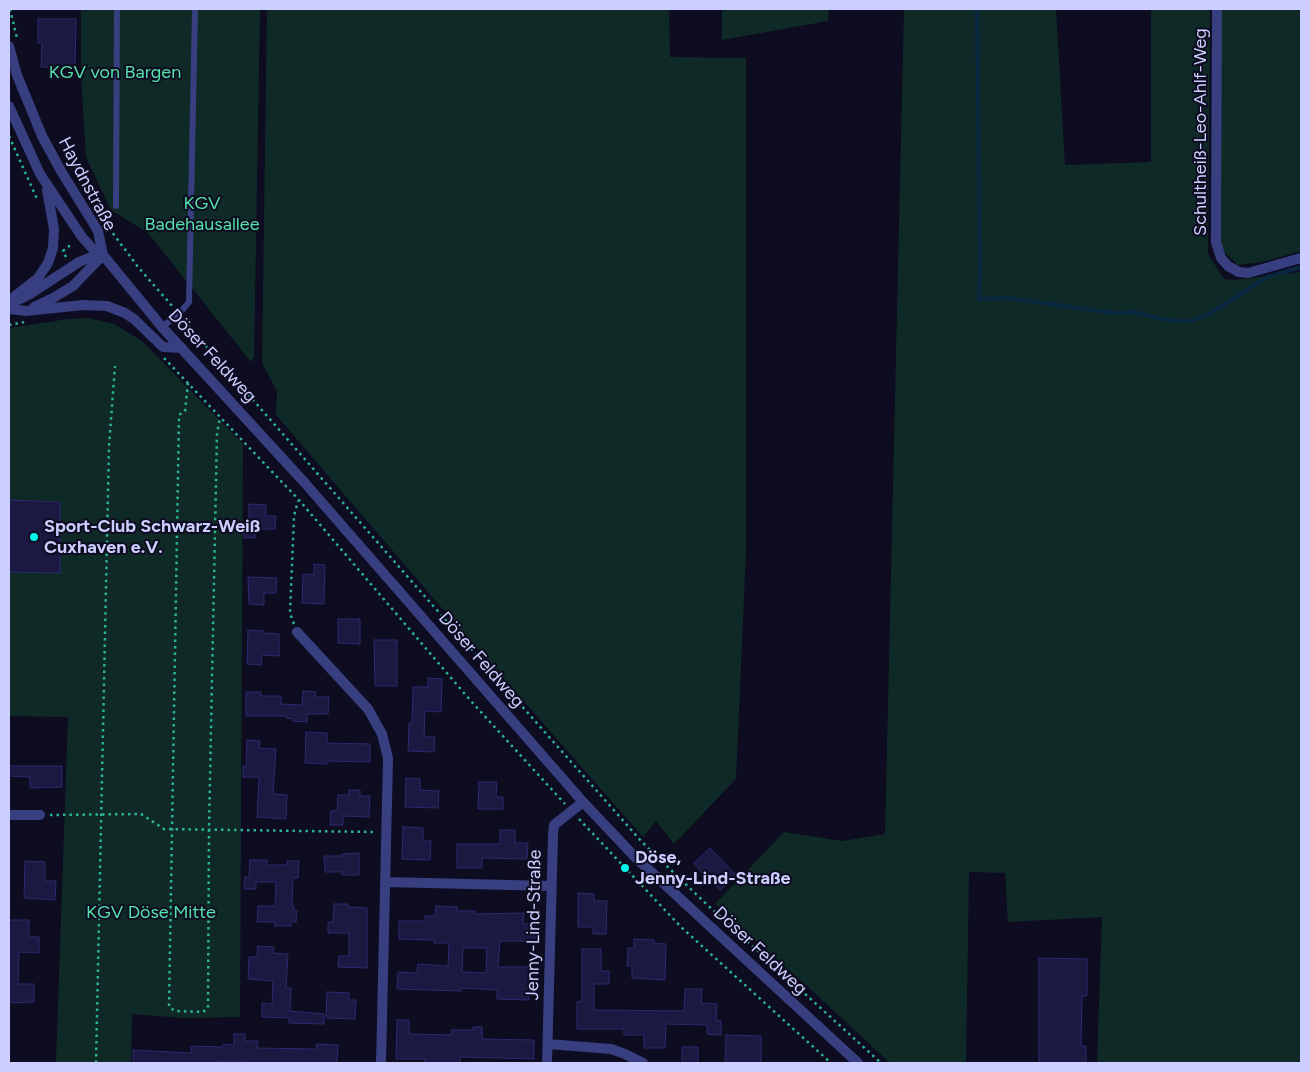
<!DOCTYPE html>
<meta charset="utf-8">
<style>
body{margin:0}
#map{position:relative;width:1310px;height:1072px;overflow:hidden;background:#0d0c20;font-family:Figtree,sans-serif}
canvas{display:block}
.frame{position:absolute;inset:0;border:10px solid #ccceff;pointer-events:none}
</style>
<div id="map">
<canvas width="1310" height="1072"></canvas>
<div class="frame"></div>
</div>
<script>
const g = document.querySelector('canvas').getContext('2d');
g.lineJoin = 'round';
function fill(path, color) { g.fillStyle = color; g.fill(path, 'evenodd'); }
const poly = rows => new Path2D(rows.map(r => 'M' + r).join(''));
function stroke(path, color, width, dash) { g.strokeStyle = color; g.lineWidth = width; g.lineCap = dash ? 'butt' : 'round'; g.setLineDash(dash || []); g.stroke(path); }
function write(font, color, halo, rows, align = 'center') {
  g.font = font + ' Figtree,sans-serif'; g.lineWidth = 4; g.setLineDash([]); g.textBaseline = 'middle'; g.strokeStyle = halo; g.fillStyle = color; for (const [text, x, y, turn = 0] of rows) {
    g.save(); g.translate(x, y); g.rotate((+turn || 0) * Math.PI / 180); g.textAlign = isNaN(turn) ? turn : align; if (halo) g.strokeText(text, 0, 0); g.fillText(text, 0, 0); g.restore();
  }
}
fill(poly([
 [81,9,260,9,254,357,251,362,148,233,111,210,86,157,81,75],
 [267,9,669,9,670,57,746,58,746,552,736,779,674,844,656,821,643,837,440,606,276,415,277,391,262,363],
 [722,9,829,9,828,21,722,40],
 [904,9,1056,9,1065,165,1151,162,1151,9,1210,9,1208,254,1224,279,1235,280,1301,272,1301,1063,1097,1063,1102,917,1008,922,1005,873,969,872,966,1063,890,1063,809,988,715,904,784,832,842,841,885,834],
 [1221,9,1301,9,1301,251,1262,262,1238,265,1223,251,1220,234],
 [89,318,114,324,142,341,243,444,240,1017,184,1018,132,1014,131,1063,56,1063,68,717,9,716,9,328,68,319]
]), '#0f2a26');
stroke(poly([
 [977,9,980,269,979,299,1008,298,1113,313,1134,312,1166,320,1191,321,1209,314,1267,277,1301,267]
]), '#0a2742', 4);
const building = poly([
 [38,19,76,19,75,68,41,67,42,43,38,43,38,19],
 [9,500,60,502,60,573,9,572,9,500],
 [249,504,266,505,266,516,276,516,275,529,255,529,255,538,244,538,244,528,249,528,249,504],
 [314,564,325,565,324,604,302,603,303,574,314,575,314,564],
 [248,577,277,578,276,593,264,593,264,605,249,604,248,577],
 [338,619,360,619,360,644,338,643,338,619],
 [248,630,264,631,264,633,279,634,279,656,262,655,261,665,247,664,248,630],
 [374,640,397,640,397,686,375,686,374,640],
 [428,678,442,679,441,712,425,711,424,737,435,737,434,752,408,751,409,723,412,723,413,687,428,687,428,678],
 [303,691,316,692,315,697,329,697,328,714,307,714,307,722,293,721,293,719,286,718,286,716,246,716,246,692,261,692,261,696,281,696,281,704,302,705,303,691],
 [306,732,327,733,327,743,370,744,370,762,327,761,327,764,305,763,306,732],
 [247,740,260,741,259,748,276,749,273,794,287,795,286,819,257,817,259,777,243,777,243,766,246,766,247,740],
 [9,766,62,766,62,787,30,788,30,777,9,776,9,766],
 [406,778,420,779,420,790,439,791,438,808,405,807,406,778],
 [479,782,497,782,496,797,503,797,503,809,478,809,479,782],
 [349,790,360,790,360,796,370,796,369,817,343,816,343,825,330,825,331,811,337,811,338,795,349,795,349,790],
 [403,827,423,828,423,841,431,841,430,860,402,859,403,827],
 [500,830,515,830,515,843,528,843,527,859,482,858,482,868,457,868,457,844,500,844,500,830],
 [710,848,736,875,720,890,709,878,707,879,694,863,710,848],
 [359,853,359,875,342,875,342,872,325,872,324,856,342,856,342,854,359,853],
 [250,860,267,860,267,865,287,865,287,861,299,861,298,878,293,878,292,906,294,906,294,910,297,911,296,922,291,921,291,926,274,926,275,922,257,922,258,906,275,906,276,882,256,882,256,889,244,889,245,877,249,877,250,860],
 [25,861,45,862,45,881,56,881,55,900,24,898,25,861],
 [578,893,594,894,594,901,607,901,606,934,593,934,593,927,578,927,578,893],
 [334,904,348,904,348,907,367,908,367,968,338,967,339,956,349,956,349,933,328,933,328,922,333,922,334,904],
 [436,906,457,907,457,911,475,911,475,914,524,913,523,924,535,924,535,941,500,941,498,967,530,967,529,1000,497,999,497,990,461,988,461,991,397,989,398,972,417,973,418,964,448,966,449,943,434,943,434,940,399,939,399,921,425,921,425,916,435,916,436,906],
 [463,948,487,948,486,973,462,972,463,948],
 [9,920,29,920,29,937,39,937,39,953,19,952,18,984,34,984,34,1002,9,1003,9,920],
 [634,939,654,940,654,943,666,944,665,980,632,978,632,966,627,966,628,948,634,948,634,939],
 [258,946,274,947,273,953,288,954,286,988,291,988,290,1011,324,1014,324,1024,289,1023,289,1018,262,1017,262,1003,272,1004,273,981,248,979,249,957,257,957,258,946],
 [582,949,601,949,601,971,609,971,609,984,594,984,594,1010,684,1011,685,989,702,989,701,1003,717,1004,716,1020,721,1021,721,1035,707,1034,707,1025,666,1024,665,1048,644,1048,644,1035,624,1035,624,1029,577,1029,577,1002,582,1001,582,949],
 [1039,958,1087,959,1087,996,1082,996,1081,1046,1086,1046,1086,1063,1039,1063,1039,958],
 [327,992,349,993,349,1000,356,1000,355,1019,326,1018,327,992],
 [397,1020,409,1020,409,1034,451,1035,451,1030,473,1030,473,1027,482,1027,482,1039,534,1040,534,1059,460,1057,460,1063,425,1063,425,1059,396,1059,397,1020],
 [234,1034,245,1034,245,1041,258,1041,257,1048,316,1049,317,1044,338,1045,337,1063,241,1063,241,1061,219,1061,219,1063,133,1063,133,1050,191,1053,191,1046,223,1047,223,1044,234,1045,234,1034],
 [726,1035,761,1036,761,1063,725,1063,726,1035],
 [682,1047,698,1047,698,1063,682,1063,682,1047]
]);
fill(building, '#1b1842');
stroke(building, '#2d2a6e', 1);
stroke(poly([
 [10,9,17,38],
 [9,136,37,199],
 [109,228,138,267,173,307],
 [66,257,63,251,73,243],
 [184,321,435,608,642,842,702,900,881,1063],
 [9,325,25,322],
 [164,358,299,500,470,700,565,804],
 [188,383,185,411,179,415,169,1007,175,1011,203,1012,208,1008,209,829,217,433,220,418],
 [294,624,290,613,294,516,298,501],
 [50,815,141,814,164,829,375,832],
 [579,819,681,927,831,1063],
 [96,1063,109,446,115,366]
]), '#2cb397', 2.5, [2.5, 4]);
stroke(poly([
 [116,206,117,9],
 [162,327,179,314,189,302,195,9]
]), '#373f80', 6);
stroke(poly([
 [1217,9,1216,220,1216,242,1221,258,1228,266,1239,272,1248,273,1301,258],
 [297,632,368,709,382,734,388,758,381,1063],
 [9,815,40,815],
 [386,882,551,886],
 [548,1044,611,1049,625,1054,643,1063],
 [547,1063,553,835,554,825,583,802]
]), '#373f80', 10);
stroke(poly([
 [9,46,17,75,42,136,61,171,98,231,103,255],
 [9,106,40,174,82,237,92,248,103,255,162,327,304,482,583,802,635,857,858,1063],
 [9,301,38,278,48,263,53,248,54,229,47,190],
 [14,302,30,294,79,262,91,257,103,255],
 [34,307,53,298,73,286,103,255],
 [9,309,26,311,83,305,107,306,125,313,134,319,163,347,182,348]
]), '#373f80', 10);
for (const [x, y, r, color] of [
 [34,537,5,"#00f7eb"],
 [625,868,5,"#00f7eb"]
]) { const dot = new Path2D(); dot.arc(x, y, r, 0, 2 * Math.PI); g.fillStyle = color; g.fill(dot); stroke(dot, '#0d0c20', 2); }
write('18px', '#56e1aa', '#0d0c20', [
 ["KGV von Bargen",115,73],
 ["KGV",202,204],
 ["Badehausallee",202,225],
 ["KGV Döse Mitte",151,913]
]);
write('18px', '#ccceff', '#0d0c20', [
 ["Schultheiß-Leo-Ahlf-Weg",1201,132,-90],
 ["Haydnstraße",87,184,62],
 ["Döser Feldweg",212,356,47],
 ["Döser Feldweg",481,660,49],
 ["Jenny-Lind-Straße",534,925,-89],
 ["Döser Feldweg",760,951,43]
]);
write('bold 18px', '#ccceff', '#0d0c20', [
 ["Sport-Club Schwarz-Weiß",44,527],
 ["Cuxhaven e.V.",44,548],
 ["Döse,",635,858],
 ["Jenny-Lind-Straße",635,879]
], 'left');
</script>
